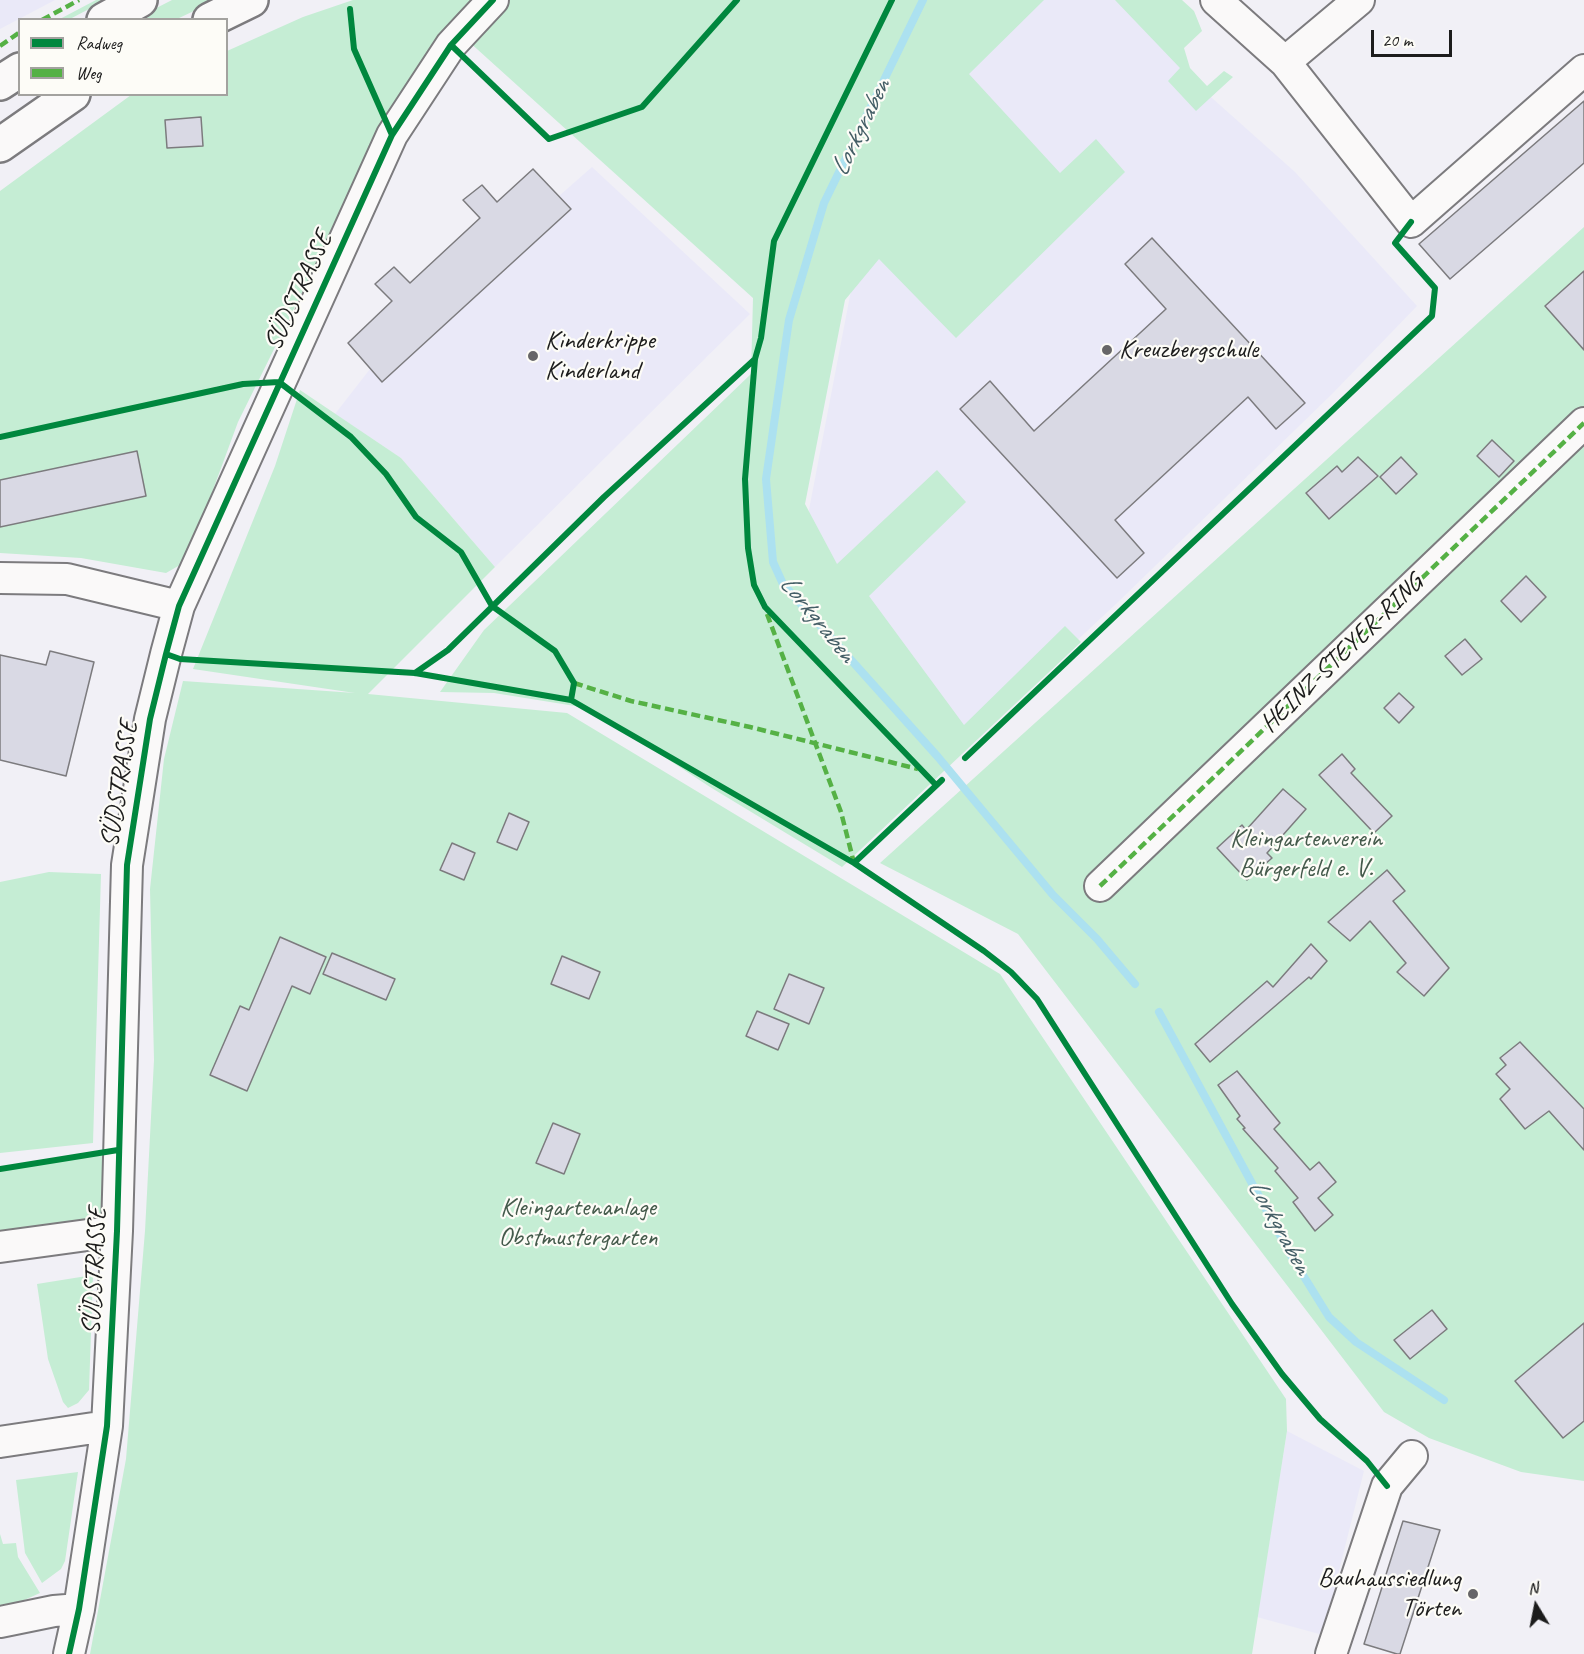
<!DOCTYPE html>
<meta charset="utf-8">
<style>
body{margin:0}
#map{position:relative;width:1584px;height:1654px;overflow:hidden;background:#f1f0f6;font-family:Caveat,sans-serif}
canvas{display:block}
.legend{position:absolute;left:18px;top:18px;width:210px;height:78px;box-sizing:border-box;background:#fdfcf7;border:2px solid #a3a29f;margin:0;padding:8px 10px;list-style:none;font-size:18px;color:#1c1c1c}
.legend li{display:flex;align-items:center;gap:12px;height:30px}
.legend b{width:30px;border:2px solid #a3a29f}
.north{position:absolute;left:1506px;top:1576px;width:60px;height:60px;-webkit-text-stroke:4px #fdfcf7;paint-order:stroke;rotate:350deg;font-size:16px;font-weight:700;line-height:24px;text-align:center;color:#1c1c1c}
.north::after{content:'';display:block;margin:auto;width:21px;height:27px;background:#1c1c1c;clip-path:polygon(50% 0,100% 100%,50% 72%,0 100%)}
.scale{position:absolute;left:1371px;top:30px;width:81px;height:27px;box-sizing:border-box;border:3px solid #1c1c1c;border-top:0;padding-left:8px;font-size:18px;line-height:21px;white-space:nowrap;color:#1c1c1c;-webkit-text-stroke:4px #fdfcf7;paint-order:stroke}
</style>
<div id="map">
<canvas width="1584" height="1654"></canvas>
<ul class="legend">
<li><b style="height:8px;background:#00873e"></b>Radweg</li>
<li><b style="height:8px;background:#55b145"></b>Weg</li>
</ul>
<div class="north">N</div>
<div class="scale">20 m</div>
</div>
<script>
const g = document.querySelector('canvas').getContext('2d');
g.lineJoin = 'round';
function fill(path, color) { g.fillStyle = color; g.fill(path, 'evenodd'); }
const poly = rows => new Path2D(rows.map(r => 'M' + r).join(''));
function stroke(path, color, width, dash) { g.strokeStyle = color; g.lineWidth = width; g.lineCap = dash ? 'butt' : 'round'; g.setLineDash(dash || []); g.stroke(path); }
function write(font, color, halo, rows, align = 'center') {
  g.font = font + ' Caveat,sans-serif'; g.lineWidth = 4.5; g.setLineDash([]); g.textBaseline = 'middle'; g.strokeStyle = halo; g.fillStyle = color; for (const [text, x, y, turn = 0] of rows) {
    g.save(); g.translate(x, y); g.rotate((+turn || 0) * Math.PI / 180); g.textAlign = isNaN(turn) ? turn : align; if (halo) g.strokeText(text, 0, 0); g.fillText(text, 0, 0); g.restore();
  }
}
fill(poly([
 [0,0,55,0,0,29],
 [946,0,1122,0,1212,98,1295,172,1417,306,1332,394,1116,604,969,741,831,568,808,515,858,254],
 [592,167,750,314,495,567,401,458,335,414,370,369,348,343,392,301,375,284,394,267,410,283,480,219,463,200,482,185,497,202,533,169,559,196],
 [1287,1431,1364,1471,1323,1635,1257,1617]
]), '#eae9f8');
fill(poly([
 [96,0,106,0,70,19,58,20],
 [172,0,217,0,177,19,133,20],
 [353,0,478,0,368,159,238,422,200,525,180,565,166,573,81,558,0,553,0,191,131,95,226,94,227,51,303,17],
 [510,0,1044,0,969,74,1060,173,1096,139,1125,172,956,338,879,259,845,300,805,504,837,564,937,470,966,502,869,596,964,725,1065,626,1081,642,842,867,710,787,599,714,575,706,494,693,440,692,484,630,751,374,753,298,467,40],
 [1115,0,1182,0,1194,11,1202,31,1184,48,1190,68,1207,86,1224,71,1233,77,1196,111,1168,81,1180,68],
 [1584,227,1584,1481,1521,1472,1429,1438,1384,1412,1018,934,880,863],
 [300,390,401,458,495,567,368,694,567,713,1000,974,1286,1399,1287,1431,1252,1654,90,1654,126,1459,145,1231,154,1060,150,889,164,759,183,681,355,693,193,669,275,466],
 [49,872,101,874,93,1143,0,1153,0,882],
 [118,1150,117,1231,0,1247,0,1169],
 [93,1275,89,1390,78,1403,68,1408,63,1402,48,1359,37,1284],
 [78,1472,65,1561,61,1569,42,1583,25,1553,16,1480],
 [0,1534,3,1544,16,1543,18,1557,40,1593,0,1611]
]), '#c5edd4');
stroke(poly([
 [923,0,824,203,789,320,766,479,773,562,783,584,938,757,1053,895,1097,939,1135,984],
 [1159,1012,1293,1259,1329,1317,1356,1342,1444,1400]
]), '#ace1f0', 8);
const building = poly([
 [1584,101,1584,163,1450,279,1419,244,1584,101],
 [201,117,203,146,167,148,165,120,201,117],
 [533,169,571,209,382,382,348,343,392,301,375,284,394,267,410,283,480,218,463,200,482,185,497,202,533,169],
 [1152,238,1305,403,1276,429,1248,397,1115,520,1144,553,1117,578,960,409,990,381,1034,431,1166,309,1125,264,1152,238],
 [1584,271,1584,350,1545,306,1584,271],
 [1492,440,1514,461,1499,477,1477,456,1492,440],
 [137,451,146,496,0,527,0,480,137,451],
 [1358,457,1378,476,1329,519,1306,493,1337,466,1342,472,1358,457],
 [1401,457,1417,474,1396,494,1380,477,1401,457],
 [1526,576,1546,597,1521,622,1501,601,1526,576],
 [1465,639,1482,659,1462,675,1445,656,1465,639],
 [50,651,94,662,66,776,0,760,0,655,46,665,50,651],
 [1399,693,1414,707,1399,723,1384,708,1399,693],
 [1342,754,1355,769,1351,773,1392,816,1374,833,1319,775,1342,754],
 [1283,789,1306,809,1267,853,1272,858,1247,880,1217,848,1242,825,1246,830,1283,789],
 [509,813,529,822,517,850,497,842,509,813],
 [452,843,475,853,464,880,440,870,452,843],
 [1387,870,1405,891,1393,901,1449,968,1424,996,1397,972,1406,963,1370,921,1350,941,1328,922,1387,870],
 [280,937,326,957,310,994,292,986,247,1091,210,1075,240,1006,249,1010,280,937],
 [1311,944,1327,961,1311,979,1309,977,1210,1062,1195,1044,1267,981,1273,987,1311,944],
 [332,953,395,979,386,1000,323,974,332,953],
 [562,956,600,972,589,999,551,984,562,956],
 [789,974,824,988,809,1024,774,1009,789,974],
 [757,1011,789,1024,778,1050,746,1036,757,1011],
 [1520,1042,1584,1109,1584,1150,1549,1111,1525,1129,1500,1099,1510,1089,1496,1074,1506,1065,1500,1058,1520,1042],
 [1237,1071,1280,1123,1274,1129,1310,1170,1319,1162,1336,1182,1318,1198,1333,1215,1315,1231,1293,1202,1298,1198,1275,1171,1278,1168,1243,1129,1245,1128,1237,1119,1240,1116,1218,1085,1237,1071],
 [553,1123,580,1134,564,1174,536,1163,553,1123],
 [1432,1310,1447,1329,1410,1359,1394,1340,1432,1310],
 [1584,1323,1584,1421,1563,1438,1515,1381,1584,1323],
 [1403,1521,1440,1530,1400,1654,1397,1654,1364,1644,1403,1521]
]);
fill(building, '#d9d9e4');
stroke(building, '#7c7b7e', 1.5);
const minor = poly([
 [1216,0,1285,62,1411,222,1584,70],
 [1285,62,1359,0],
 [0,578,67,579,179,606],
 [1100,886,1584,423],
 [0,1247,117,1231],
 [0,1442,107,1426],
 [0,1622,54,1611,79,1609],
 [69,1654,79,1609,107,1426,117,1231,127,865,150,719,166,654,179,606,392,135,451,45,493,0],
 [1331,1654,1387,1486,1412,1456]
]);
const major = poly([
 [104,20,140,0],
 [210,20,251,0],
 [0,83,20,70],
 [0,145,73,94]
]);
stroke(minor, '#7c7b7e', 34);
stroke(major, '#7c7b7e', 38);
stroke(minor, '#faf9f9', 30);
stroke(major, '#faf9f9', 33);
stroke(poly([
 [42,20,79,0],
 [0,46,20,32],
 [767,614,841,812,854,863],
 [574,683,631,701,750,727,918,769],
 [1100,886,1584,423]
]), '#55b145', 4.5, [9, 4.5]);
stroke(poly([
 [350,9,354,49,392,135],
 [451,45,549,139,642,107,737,0],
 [755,359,745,479,748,548,754,585,765,607,936,785],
 [0,437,243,384,279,382,351,437,386,474,416,517,461,552,492,606,555,651,574,683,571,700],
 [166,654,180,659,415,673,571,700,854,863,984,951,1011,972,1037,999,1232,1304,1282,1374,1320,1419,1367,1461,1387,1486],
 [415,673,448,650,604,497,755,359,761,338,774,241,892,0],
 [965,758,1432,316,1435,288,1395,243,1411,222],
 [854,863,942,780],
 [0,1169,118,1150],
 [69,1654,79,1609,107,1426,117,1231,127,865,150,719,166,654,179,606,392,135,451,45,493,0]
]), '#00873e', 6);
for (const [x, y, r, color] of [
 [1107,350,6,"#676668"],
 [533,356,6,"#676668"],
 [1473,1594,6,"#676668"]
]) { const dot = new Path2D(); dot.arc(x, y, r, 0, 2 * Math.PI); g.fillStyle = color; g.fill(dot); stroke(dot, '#fdfcf7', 2); }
write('26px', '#1c1c1c', '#fdfcf7', [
 ["SÜDSTRASSE",299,291,-65],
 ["HEINZ-STEYER-RING",1342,654,-44],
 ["SÜDSTRASSE",120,784,-81],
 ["SÜDSTRASSE",95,1271,-87]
]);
write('26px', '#1c1c1c', '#fdfcf7', [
 ["Kinderkrippe",545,341],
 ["Kinderland",545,371],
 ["Kreuzbergschule",1119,350],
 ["Bauhaussiedlung",1461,1579,"right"],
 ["Törten",1461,1609,"right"]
], 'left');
write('26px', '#445a4b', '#fdfcf7', [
 ["Kleingartenverein",1306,839],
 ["Bürgerfeld e. V.",1306,869],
 ["Kleingartenanlage",578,1208],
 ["Obstmustergarten",578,1238]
]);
write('italic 27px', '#445e66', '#fdfcf7', [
 ["Lorkgraben",861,128,-64],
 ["Lorkgraben",817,619,51],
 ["Lorkgraben",1279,1227,61]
]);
</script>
